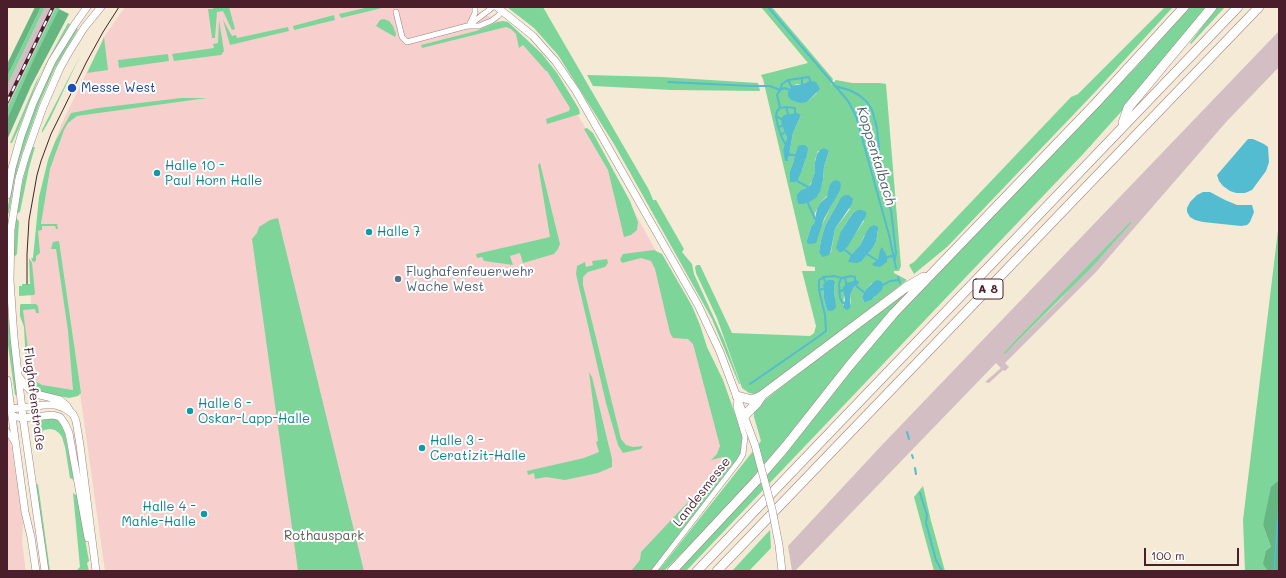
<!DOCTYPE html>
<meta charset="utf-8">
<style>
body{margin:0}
#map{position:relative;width:1286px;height:578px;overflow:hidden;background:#f4ead5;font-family:Mali,sans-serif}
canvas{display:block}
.frame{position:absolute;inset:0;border:8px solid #4a1f2b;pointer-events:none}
.scale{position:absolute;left:1144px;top:548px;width:95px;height:18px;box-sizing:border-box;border:2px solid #4a1f2b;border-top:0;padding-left:5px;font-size:12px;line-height:14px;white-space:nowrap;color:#4a1f2b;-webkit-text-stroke:3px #fff;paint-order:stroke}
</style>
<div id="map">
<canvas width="1286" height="578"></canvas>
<div class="frame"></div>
<div class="scale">100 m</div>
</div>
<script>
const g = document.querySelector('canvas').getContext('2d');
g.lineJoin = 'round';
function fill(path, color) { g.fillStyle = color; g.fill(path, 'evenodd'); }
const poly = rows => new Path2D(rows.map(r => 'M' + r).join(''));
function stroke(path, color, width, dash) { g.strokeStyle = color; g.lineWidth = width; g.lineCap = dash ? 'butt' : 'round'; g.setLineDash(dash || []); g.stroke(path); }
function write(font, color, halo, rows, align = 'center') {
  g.font = font + ' Mali,sans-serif'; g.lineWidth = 4; g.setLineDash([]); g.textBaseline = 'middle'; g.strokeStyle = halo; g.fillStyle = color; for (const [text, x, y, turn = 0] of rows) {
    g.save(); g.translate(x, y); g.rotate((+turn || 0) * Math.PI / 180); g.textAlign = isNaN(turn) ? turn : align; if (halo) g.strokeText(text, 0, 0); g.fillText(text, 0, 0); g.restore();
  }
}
fill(poly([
 [125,7,469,7,514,28,546,63,611,170,661,260,698,335,735,456,631,571,105,571,80,393,41,386,34,382,30,371,22,307,31,306,30,262,33,258,48,160,61,125,104,37],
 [7,435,10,440,12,449,23,523,22,542,26,571,7,571]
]), '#f7d0cd');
fill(poly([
 [45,7,56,7,7,109,7,86],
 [1279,31,1279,67,1227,121,1096,272,1005,363,1009,367,1005,371,1003,370,989,383,985,382,1001,368,996,363,795,571,792,571,788,546,882,445],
 [1130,222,1060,300,1005,354,1046,310]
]), '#d2bec3');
fill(poly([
 [41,7,45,7,7,86,7,77],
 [56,7,60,7,7,119,7,109],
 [213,7,229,7,235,29,232,30,223,11,217,12,215,38,212,38,208,9,213,9],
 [369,7,386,7,341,18,339,14],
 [507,7,543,7,649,190,653,200,656,200,684,249,682,252,692,264,694,274,724,340,740,384,739,384,712,319,614,144,558,55,534,28],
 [761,7,772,7,833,79,831,85,836,80,852,83,880,83,886,84,901,266,899,271,894,271,894,273,907,280,767,388,755,394,749,393,742,388,717,318,696,273,695,267,697,265,700,265,732,333,810,336,814,333,816,326,802,271,815,271,815,267,807,266,763,79,761,75,808,63],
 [807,82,817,93,807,102,791,90,796,84,802,84],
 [801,115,793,133,788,161,783,149,787,138,782,126],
 [818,151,829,151,824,167,823,180,819,194,804,189,808,187,813,180,815,172,815,160],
 [806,158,802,170,790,171,794,160],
 [829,186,836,196,819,231,807,240,811,227,814,223,815,213,820,203,828,195],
 [840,199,850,209,835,229,831,252,819,252,821,240,825,226],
 [857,210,864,221,844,250,841,231,853,213],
 [878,230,876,242,872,249,862,261,851,255,860,245,864,236],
 [857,280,857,286,854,287,850,295,851,306,848,309,843,305,844,296],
 [835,282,834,290,835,298,827,310,824,299,823,284],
 [872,283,875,297,866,302,864,302,862,297,866,289],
 [1165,7,1173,7,1096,91,947,247,914,274,909,265,914,262,954,220,1071,97,1078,94],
 [1190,7,1208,7,1146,84,1084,153,686,571,677,571,757,486,785,455,846,375,901,311,1137,66],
 [1217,7,1225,7,1191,44,1190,43],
 [334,15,335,20,294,30,293,26],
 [384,19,389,21,393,26,396,34,395,37,376,26,380,20],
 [219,20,224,51,221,55,174,61,172,54,214,48,213,44,218,43],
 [223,20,232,36,236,35,237,38,288,27,289,31,230,45],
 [503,21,508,22,542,54,557,73,579,109,580,114,547,124,546,119,569,111,570,108,547,71,546,71,523,45,519,48,516,34,511,29,506,27,422,48,421,45,476,31,497,22],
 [68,23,70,24,40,75,19,128,12,143,10,143,36,82],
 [76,28,78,29,55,68,40,102,20,159,14,182,9,213,7,213,12,182,24,134,45,82,56,62],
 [104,37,108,70,87,73,102,42],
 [168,54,169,61,119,68,118,60],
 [80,56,50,119,42,133,42,130],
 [587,75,662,77,758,83,760,91,672,90,593,86],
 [181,98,207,98,77,116,68,123,64,130,50,169,41,224,57,224,58,229,56,229,55,226,42,226,42,230,38,231,40,253,36,256,36,261,33,262,31,258,33,258,39,197,48,160,55,142,71,113,98,108],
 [587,128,593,133,630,201,638,222,637,230,631,235,624,237,608,170,584,129],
 [32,147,35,147,29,168,20,212,16,214,20,191],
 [540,163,560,244,558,249,554,254,523,263,520,253,510,256,513,265,484,261,482,257,477,258,476,254,550,237,538,165],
 [16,218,19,221,17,254,15,256,13,256],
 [278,218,360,555,364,571,298,571,252,239,257,233,259,227,270,220],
 [1130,222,1131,223,1092,267,1005,354,1004,353,1015,341],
 [1279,222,1279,461,1278,481,1263,525,1271,547,1268,571,1245,571,1243,520],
 [59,241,81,393,78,396,69,398,45,393,32,389,31,384,27,379,27,370,31,369,35,381,42,385,73,390,68,331,56,249,51,249,53,242],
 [654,250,662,254,692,306,700,325,707,347,723,380,742,434,743,443,740,455,651,571,631,571,640,560,641,552,720,468,725,466,723,457,711,460,717,454,720,446,693,344,688,339,673,338,670,333,655,269,651,261,641,258,622,263,620,259,623,254],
 [29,258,32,263,35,293,34,295,19,296,19,286,22,286,22,284,30,284],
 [607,259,608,263,605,267,588,272,583,277,583,285,621,439,626,445,633,447,643,446,641,449,627,452,623,453,618,445,606,403,576,274,577,266,585,262,586,267,593,265,592,261],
 [903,295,904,296,866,339,776,452,734,500,683,552,664,571,658,571,761,441,754,417,754,411,756,407,827,351],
 [7,304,17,395,15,395,7,338],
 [21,304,36,304,38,306,39,313,36,313,35,309,23,310,30,364,26,364,24,327,20,316,20,305],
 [589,372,592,377,612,459,612,467,598,473,565,480,546,477,535,479,534,473,528,475,527,471,584,458,599,452,596,442,598,441],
 [51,418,58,420,64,429,74,480,70,478,65,447,62,437,59,433,55,430,50,429,44,430,40,435,40,441,36,444,36,424,43,419],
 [38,484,50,571,48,571,36,485],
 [923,486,931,521,945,571,934,571,914,497],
 [73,493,77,496,89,561,87,563,89,571,68,571,68,570,77,570,80,567],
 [770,530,771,548,749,571,732,571]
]), '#7ed59a');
fill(poly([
 [35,7,41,7,7,77,7,64],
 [59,9,69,14,31,86,7,140,7,119,35,57],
 [1279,461,1279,571,1268,571,1263,564,1266,551,1271,547,1263,525,1271,487,1278,481]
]), '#66b682');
fill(poly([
 [810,81,816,82,820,89,807,102,800,103,791,100,788,96,788,91,791,90,791,86,802,84],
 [797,113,801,115,793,133,788,161,785,161,783,149,787,138,782,126,781,119,784,115],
 [1248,139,1253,139,1264,144,1268,147,1269,162,1266,171,1252,190,1245,193,1236,193,1230,191,1223,186,1219,181,1217,175],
 [801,145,805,145,808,148,806,158,802,170,797,181,794,182,790,182,790,171,794,160,798,146],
 [824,148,829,151,824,167,823,180,820,192,816,198,811,201,803,204,799,204,797,201,797,195,800,191,808,187,811,184,815,172,815,162,817,154,820,150],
 [835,180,839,181,841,184,840,190,824,219,816,243,810,244,807,243,807,240,811,227,814,223,817,209,820,203,827,197,829,186,832,182],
 [1203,192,1210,192,1225,200,1237,205,1252,205,1254,212,1250,222,1247,225,1241,226,1203,222,1195,220,1190,217,1187,212,1187,208,1190,202,1197,195],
 [846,195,849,195,853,199,852,204,835,229,831,250,829,255,823,257,819,252,821,240,825,226,840,199,843,196],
 [857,210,862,210,866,212,866,216,848,246,842,252,839,252,836,248,841,231,853,213],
 [874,225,878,227,878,230,876,242,872,249,862,261,857,263,848,262,851,255,860,245,867,231,870,227],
 [882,247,887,256,887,262,880,267,874,266,872,264,878,260,880,250],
 [828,280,833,280,835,282,834,290,836,307,834,310,831,311,827,310,824,299,823,284],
 [857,280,859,282,858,284,854,287,850,295,850,302,851,306,848,310,845,309,843,307,845,300,843,288,846,283],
 [878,280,882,282,883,285,882,290,871,300,866,302,864,302,862,297,866,289,875,281]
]), '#53bcd0');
stroke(poly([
 [768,7,848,101,856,116,889,235,896,268],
 [802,78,802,84],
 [788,80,791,86],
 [668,82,752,86,770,86,780,90,784,88,791,90],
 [835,86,849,90,859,95,867,102,872,110,877,128,879,148,879,156,887,201,891,210,896,253,895,259],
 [786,107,795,108,795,113],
 [780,108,786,107,788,114],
 [776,116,781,119],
 [778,127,782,126],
 [781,135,785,132],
 [786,145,782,138,778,127,776,116,777,111,780,108,777,95,780,90,782,84,788,80,809,77,810,81],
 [789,153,790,155,797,155],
 [796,178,797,181,808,187,808,189],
 [807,201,815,219],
 [844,249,851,255,853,255],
 [867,254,878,261],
 [886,258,891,256,894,257],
 [823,277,825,281],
 [845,277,846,283],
 [898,277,900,283],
 [841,278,839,284,840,298,842,302,844,303],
 [883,285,890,281,899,280],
 [819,290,823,289],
 [839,292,843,290],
 [750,384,818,337,826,331,825,315,819,290,819,280,824,277,834,276,842,278,851,276,855,277,855,285,865,293],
 [907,432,909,439],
 [912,455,913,458],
 [915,468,916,474],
 [920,493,927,515,926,523,936,560,942,571],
 [1274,571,1279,505]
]), '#53bcd0', 2);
const minor = poly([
 [396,12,402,37,407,42,467,26,479,26,491,21,498,16,502,11],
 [470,23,475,13,475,7],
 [468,26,493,7],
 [7,431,14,442],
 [654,571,739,461,743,454,745,437,736,407,737,399]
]);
const secondary = poly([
 [497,7,533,36,556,62,576,91,698,305,720,352,755,445],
 [7,195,12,168,21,136,33,103,52,61,75,24,87,7],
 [20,378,24,384,30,390,40,395,60,400,67,406,70,411],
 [7,380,25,512,31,537,36,571],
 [11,409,44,405,55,405,64,408,73,414,76,421,80,445,96,571],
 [12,416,23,418,53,415,60,417,65,424,69,433,88,538],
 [45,571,23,418,14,338,10,280,11,229,19,178,26,155,43,107,60,68,69,52,84,28,101,7]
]);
const motorway = poly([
 [1123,123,1128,108,1212,7],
 [737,396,752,400,761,396,905,288,924,277],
 [745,415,757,403,761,397],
 [672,571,756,481,786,446,850,365,894,313,1096,103,1184,7],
 [697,571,1238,7],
 [717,571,1259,7]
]);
stroke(minor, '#9f8480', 6);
stroke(secondary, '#9f8480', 8);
stroke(motorway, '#9f8480', 10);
stroke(minor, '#fff', 5);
stroke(secondary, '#fff', 7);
stroke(motorway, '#fff', 9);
stroke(poly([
 [27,284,27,254,29,220,37,175,41,161,51,134,87,61,103,32,119,7]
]), '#4a1f2b', 1);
const rail = poly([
 [7,102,53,7]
]);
stroke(rail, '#4a1f2b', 3.5);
stroke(rail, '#fff', 2, [6]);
const secondaryBridge = poly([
 [755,445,772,509,779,545,782,571]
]);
stroke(secondaryBridge, '#9f8480', 8, []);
stroke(secondaryBridge, '#fff', 7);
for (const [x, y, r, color] of [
 [72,88,5,"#1a4fb4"],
 [157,173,4,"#0f9aa8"],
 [369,232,4,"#0f9aa8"],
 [398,279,4,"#5c6f8a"],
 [190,411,4,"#0f9aa8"],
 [422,448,4,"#0f9aa8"],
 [204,514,4,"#0f9aa8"]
]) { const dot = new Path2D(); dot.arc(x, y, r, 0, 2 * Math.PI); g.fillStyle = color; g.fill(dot); stroke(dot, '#fff', 1.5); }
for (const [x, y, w] of [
 [988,289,30]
]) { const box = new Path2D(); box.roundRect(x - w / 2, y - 10, w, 20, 3); g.fillStyle = '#fff'; g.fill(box); stroke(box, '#4a1f2b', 1); }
write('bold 12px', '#4a1f2b', null, [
 ["A 8",988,289]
]);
write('13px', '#164399', '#fff', [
 ["Messe West",81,88]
], 'left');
write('13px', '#0d838f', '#fff', [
 ["Halle 10 -",165,166],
 ["Paul Horn Halle",165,181],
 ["Halle 7",377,232],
 ["Halle 6 -",198,404],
 ["Oskar-Lapp-Halle",198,419],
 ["Halle 3 -",430,441],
 ["Ceratizit-Halle",430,456],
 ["Halle 4 -",196,507,"right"],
 ["Mahle-Halle",196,522,"right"]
], 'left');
write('13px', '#4e5e75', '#fff', [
 ["Flughafenfeuerwehr",406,272],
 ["Wache West",406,287]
], 'left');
write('13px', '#4a1f2b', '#fff', [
 ["Flughafenstraße",34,399,83],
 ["Landesmesse",702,492,-52]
]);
write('13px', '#5c5f52', '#fff', [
 ["Rothauspark",324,536]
]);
write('italic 14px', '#4e5e6d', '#fff', [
 ["Koppentalbach",876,156,73]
]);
</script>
